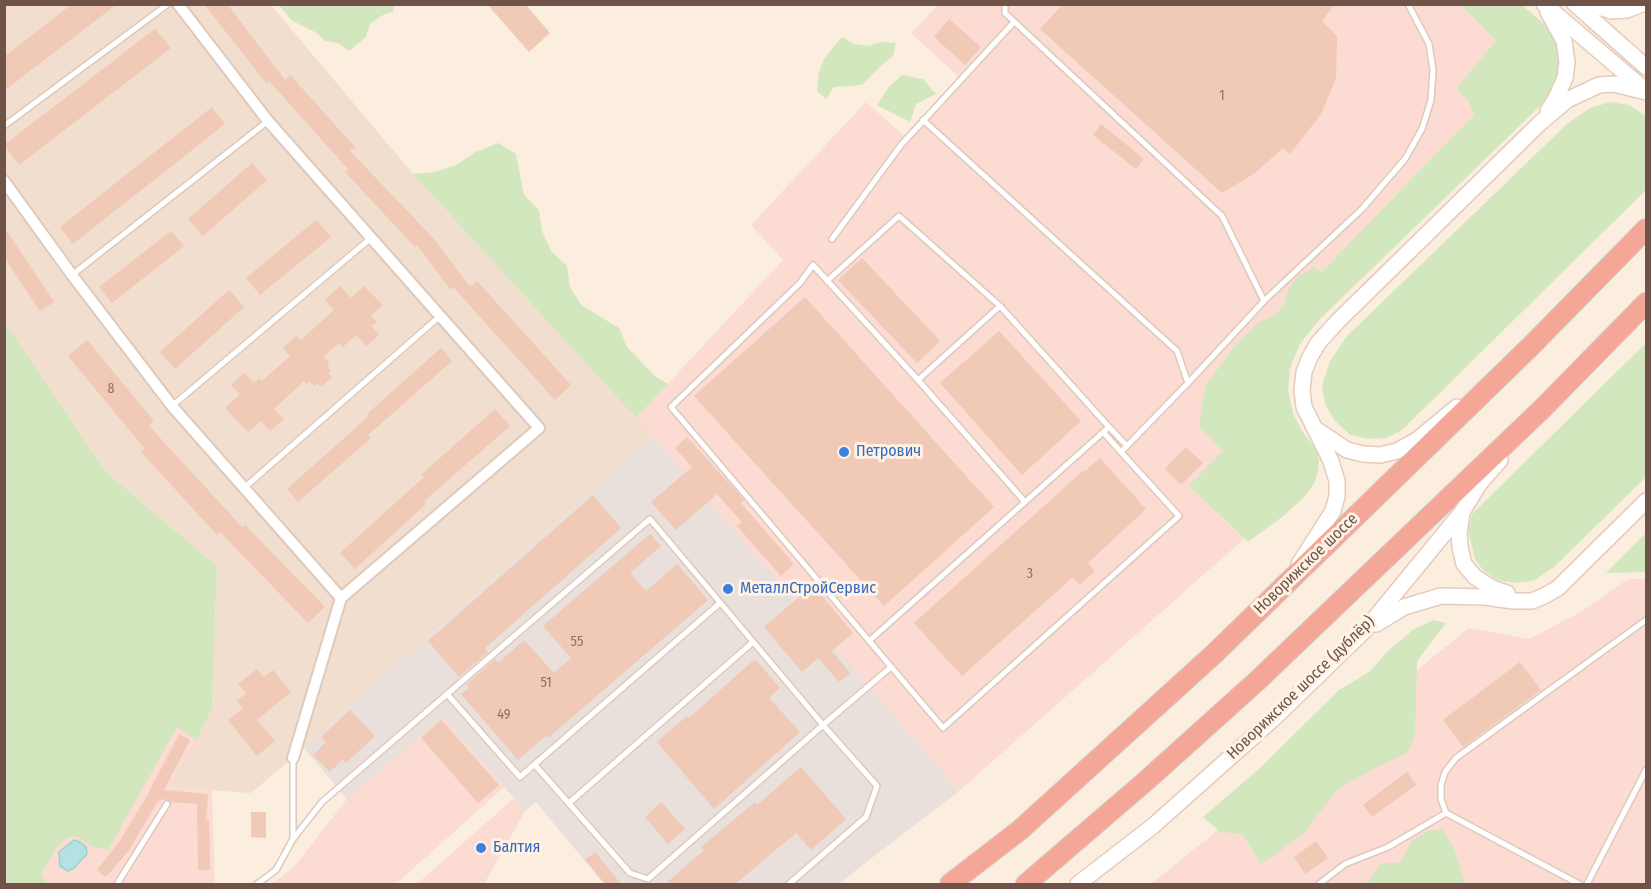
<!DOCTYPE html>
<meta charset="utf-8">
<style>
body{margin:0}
#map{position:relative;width:1651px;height:889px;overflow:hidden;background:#fbeedf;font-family:"Fira Sans Condensed",sans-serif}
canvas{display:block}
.frame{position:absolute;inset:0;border:6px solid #705348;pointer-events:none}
</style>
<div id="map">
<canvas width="1651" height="889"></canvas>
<div class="frame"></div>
</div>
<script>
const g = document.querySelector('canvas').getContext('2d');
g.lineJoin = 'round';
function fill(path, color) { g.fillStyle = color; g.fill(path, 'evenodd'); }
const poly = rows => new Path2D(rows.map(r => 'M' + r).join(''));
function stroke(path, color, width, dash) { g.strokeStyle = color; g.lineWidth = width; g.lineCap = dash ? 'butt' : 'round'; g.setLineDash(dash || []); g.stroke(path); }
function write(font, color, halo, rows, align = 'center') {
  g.font = font + ' "Fira Sans Condensed",sans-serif'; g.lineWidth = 6; g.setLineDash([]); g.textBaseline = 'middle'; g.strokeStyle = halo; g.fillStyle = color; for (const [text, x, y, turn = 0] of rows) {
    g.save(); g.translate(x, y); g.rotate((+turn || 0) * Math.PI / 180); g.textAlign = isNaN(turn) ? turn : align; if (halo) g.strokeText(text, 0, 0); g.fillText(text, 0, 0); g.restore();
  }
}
fill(poly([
 [4,5,271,5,413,174,653,436,304,748,251,793,168,787,212,709,217,566,106,472,5,322]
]), '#f2dece');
fill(poly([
 [938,5,1460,5,1496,40,1456,89,1469,102,1474,115,1321,272,1287,292,1284,304,1276,314,1256,325,1233,348,1205,386,1224,451,1190,486,1244,539,959,791,636,418,783,260,751,225,866,102,904,136,959,77,911,33],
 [1628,579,1646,579,1646,884,1151,884,1469,628,1529,639,1581,612],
 [442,716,504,787,396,884,272,884,294,867,347,799],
 [177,727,196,740,169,787,212,790,215,884,48,884,41,875,55,850,68,837,78,837,90,846,144,784],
 [514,798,525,811,484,884,417,884]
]), '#fbdbd2');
fill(poly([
 [653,436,959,791,838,884,604,884,536,802,525,811,443,717,347,799,304,748]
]), '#e9e0db');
fill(poly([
 [279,5,393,5,394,11,381,16,370,24,366,37,349,51,338,43,325,41,315,32,291,20],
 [1460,5,1522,5,1550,29,1556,42,1559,56,1559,68,1555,83,1542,104,1318,321,1300,344,1290,368,1288,390,1294,416,1304,434,1316,449,1319,461,1318,472,1314,484,1305,496,1286,514,1248,542,1189,486,1223,451,1199,427,1205,386,1233,348,1256,324,1276,314,1284,304,1287,292,1296,278,1314,267,1321,272,1474,115,1469,102,1456,89,1496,40],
 [842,37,854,44,868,46,881,42,896,43,893,56,882,65,862,85,834,87,826,99,817,91,819,72,824,59],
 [902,75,923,79,936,94,916,104,910,122,877,105,888,88],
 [1610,102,1629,105,1646,116,1646,190,1402,430,1386,438,1369,439,1350,435,1335,421,1325,404,1322,385,1330,361,1347,336,1568,123,1590,108],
 [498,143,516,154,524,195,539,210,542,231,551,251,567,266,570,287,581,305,619,328,627,347,656,377,668,384,636,418,413,174,435,172,456,165,476,152],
 [5,322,106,472,217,566,212,709,196,740,177,727,108,850,90,846,78,837,68,837,55,850,41,875,48,884,5,884],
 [1646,343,1646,477,1554,567,1533,581,1517,583,1497,580,1483,570,1475,559,1468,531,1472,514],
 [1646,533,1646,572,1606,573],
 [1434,620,1446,623,1417,661,1415,735,1407,753,1375,768,1339,788,1301,836,1261,864,1242,834,1220,832,1203,817,1260,768,1339,690,1369,672,1387,652,1414,629],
 [1443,829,1454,849,1465,884,1366,884,1381,863,1400,863,1412,841,1428,831]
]), '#d3e7bf');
const water = poly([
 [74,840,80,842,86,847,87,854,74,868,68,871,60,866,59,852,74,840]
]);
fill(water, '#b5e1e3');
stroke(water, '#9bd1d5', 1.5);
fill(poly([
 [72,4,117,4,4,91,4,57],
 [204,4,227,4,285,80,290,75,355,147,350,151,434,239,470,287,477,281,571,385,555,400,453,287,450,289,417,245,415,247,345,172,348,169,269,81,266,83],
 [487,4,525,4,550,33,529,52],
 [1063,4,1335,4,1322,21,1337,36,1336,78,1321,114,1290,154,1283,148,1255,173,1222,193,1040,29],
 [949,19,981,47,965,65,934,37],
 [155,29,171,48,19,165,4,145],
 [212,107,225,124,73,244,60,227],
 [1101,124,1144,159,1136,169,1093,135],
 [252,163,267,180,203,236,188,219],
 [316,220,331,237,260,295,246,278],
 [4,227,54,302,40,311,4,257],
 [171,231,184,246,112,303,99,287],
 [862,258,940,341,917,363,838,280],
 [340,286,351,298,364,286,383,305,371,316,377,322,371,326,379,335,367,346,356,335,343,347,339,343,323,357,330,363,327,366,331,370,328,373,332,377,321,387,317,383,314,386,310,381,307,384,304,381,274,409,284,419,270,431,261,421,248,432,225,408,240,394,231,385,244,373,254,383,259,378,262,381,290,356,283,348,296,336,301,340,334,310,325,300],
 [229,290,244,307,175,369,160,352],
 [805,297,994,507,884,606,694,396],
 [999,331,1081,421,1022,475,940,383],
 [87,340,154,421,149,426,242,527,245,525,325,607,308,623,220,532,217,535,141,452,145,449,68,356],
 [441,348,452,361,368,435,371,438,298,502,287,489,369,416,367,414],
 [495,409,510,426,424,501,426,504,355,569,340,553,424,477,421,475],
 [687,437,737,492,744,500,741,503,794,564,781,576,737,526,742,522,717,494,676,530,651,502,692,467,675,448],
 [1186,447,1203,463,1181,485,1165,469],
 [1100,458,1146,509,1088,563,1095,571,1080,585,1073,577,962,676,914,623,1084,470,1085,471],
 [593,495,621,528,485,648,488,652,459,677,428,641],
 [650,534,661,546,630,573,646,591,677,564,708,600,548,738,546,736,518,760,461,694,469,688,466,685,495,659,498,663,524,640,554,673,571,658,543,626],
 [813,585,853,633,832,651,850,673,839,682,818,658,802,672,764,627],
 [755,659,780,688,769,698,800,732,714,809,657,742,687,716,689,718],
 [1520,662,1541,690,1463,747,1443,720],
 [257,669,264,677,273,670,291,692,257,720,275,741,257,756,228,720,243,708,237,701,246,693,238,684],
 [350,710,375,736,346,763,343,759,330,772,313,755,326,742,321,737],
 [441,720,499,785,478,803,421,738],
 [179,734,190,740,164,790,208,794,206,820,209,820,210,870,198,870,197,804,171,802,167,799,158,801,129,850,106,877,97,870,119,842,146,798],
 [801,767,846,819,811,850,796,833,734,885,664,885,704,850,701,847,755,802,757,805],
 [1407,772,1416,785,1372,817,1363,805],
 [661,802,685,829,668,844,645,817],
 [251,812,266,812,266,838,251,837],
 [1316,841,1328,858,1305,874,1294,857],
 [595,852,622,885,606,885,585,860]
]), '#f0c9b7');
const lane = poly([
 [1005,4,1005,13,1222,216,1264,301,1362,209,1405,159,1422,129,1431,100,1433,70,1429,44,1408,4],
 [923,120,1177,351,1188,383],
 [4,126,168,4],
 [832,239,901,145,1014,22],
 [72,275,268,121],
 [827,281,899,216,1000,306],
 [918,380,813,265,800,283,671,407,943,728,1179,516,1121,452,1188,383,1264,301],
 [172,406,371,238],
 [1109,427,1127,446],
 [1103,432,1121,452],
 [244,488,440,316],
 [869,641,1025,502,1109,427,1000,306,918,380,1025,502],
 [447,694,520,777,720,603],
 [293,758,293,839],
 [535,765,630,873,648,879,823,725,877,786,866,817,789,884],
 [569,803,753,642],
 [117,884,167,804],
 [257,884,276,870,293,839,322,802,650,519,823,725,891,667],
 [1319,884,1345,864,1388,847,1446,813],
 [1579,884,1446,813,1441,799,1441,785,1445,772,1456,758,1646,620],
 [1587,884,1646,770]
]);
const street = poly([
 [178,4,268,121,539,428,341,598],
 [4,181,72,275,172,406,341,598,293,758]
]);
const secondary = poly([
 [1544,4,1645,90],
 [1575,4,1646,67],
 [1589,4,1612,11,1627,10,1642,4],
 [1548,111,1555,100,1565,78,1567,62,1564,41,1548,12],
 [1317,430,1347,450,1363,454,1380,455,1397,451,1417,440,1457,407],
 [1462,513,1459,533,1460,547,1464,564,1475,577,1492,588,1507,593],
 [1299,564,1333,511,1337,496,1337,481,1331,461,1304,407,1302,390,1304,372,1310,357,1318,343,1338,321,1539,124,1567,100,1599,85,1614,84,1646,92],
 [1376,624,1404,607,1441,596,1485,597,1513,601,1532,601,1544,596,1558,588,1646,501],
 [1078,884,1153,826,1272,720,1365,630,1462,512,1479,484,1500,460]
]);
const highway = poly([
 [950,884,1020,830,1214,654,1531,346,1646,229],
 [1026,884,1147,780,1257,681,1542,409,1646,303]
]);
stroke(lane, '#dec9bb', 8);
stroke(street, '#dec9bb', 14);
stroke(secondary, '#e5cbbc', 18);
stroke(highway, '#d7cfcc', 22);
stroke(lane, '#fff', 5);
stroke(street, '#fff', 10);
stroke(secondary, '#fff', 15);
stroke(highway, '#f4a797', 20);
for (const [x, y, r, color] of [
 [844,452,6,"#3f7fe0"],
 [728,589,6,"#3f7fe0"],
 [481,848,6,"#3f7fe0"]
]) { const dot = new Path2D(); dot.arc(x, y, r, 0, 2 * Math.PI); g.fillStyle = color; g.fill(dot); stroke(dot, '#fff2e4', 2); }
write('14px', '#907064', null, [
 ["1",1222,96],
 ["8",111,389],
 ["3",1030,574],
 ["55",577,642],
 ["51",546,683],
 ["49",504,715]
]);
write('16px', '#366cbe', '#fff2e4', [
 ["Петрович",856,452],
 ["МеталлСтройСервис",740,589],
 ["Балтия",493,848]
], 'left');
write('16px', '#705348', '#fff2e4', [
 ["Новорижское шоссе",1306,564,-44],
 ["Новорижское шоссе (дублёр)",1301,688,-44]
]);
</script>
